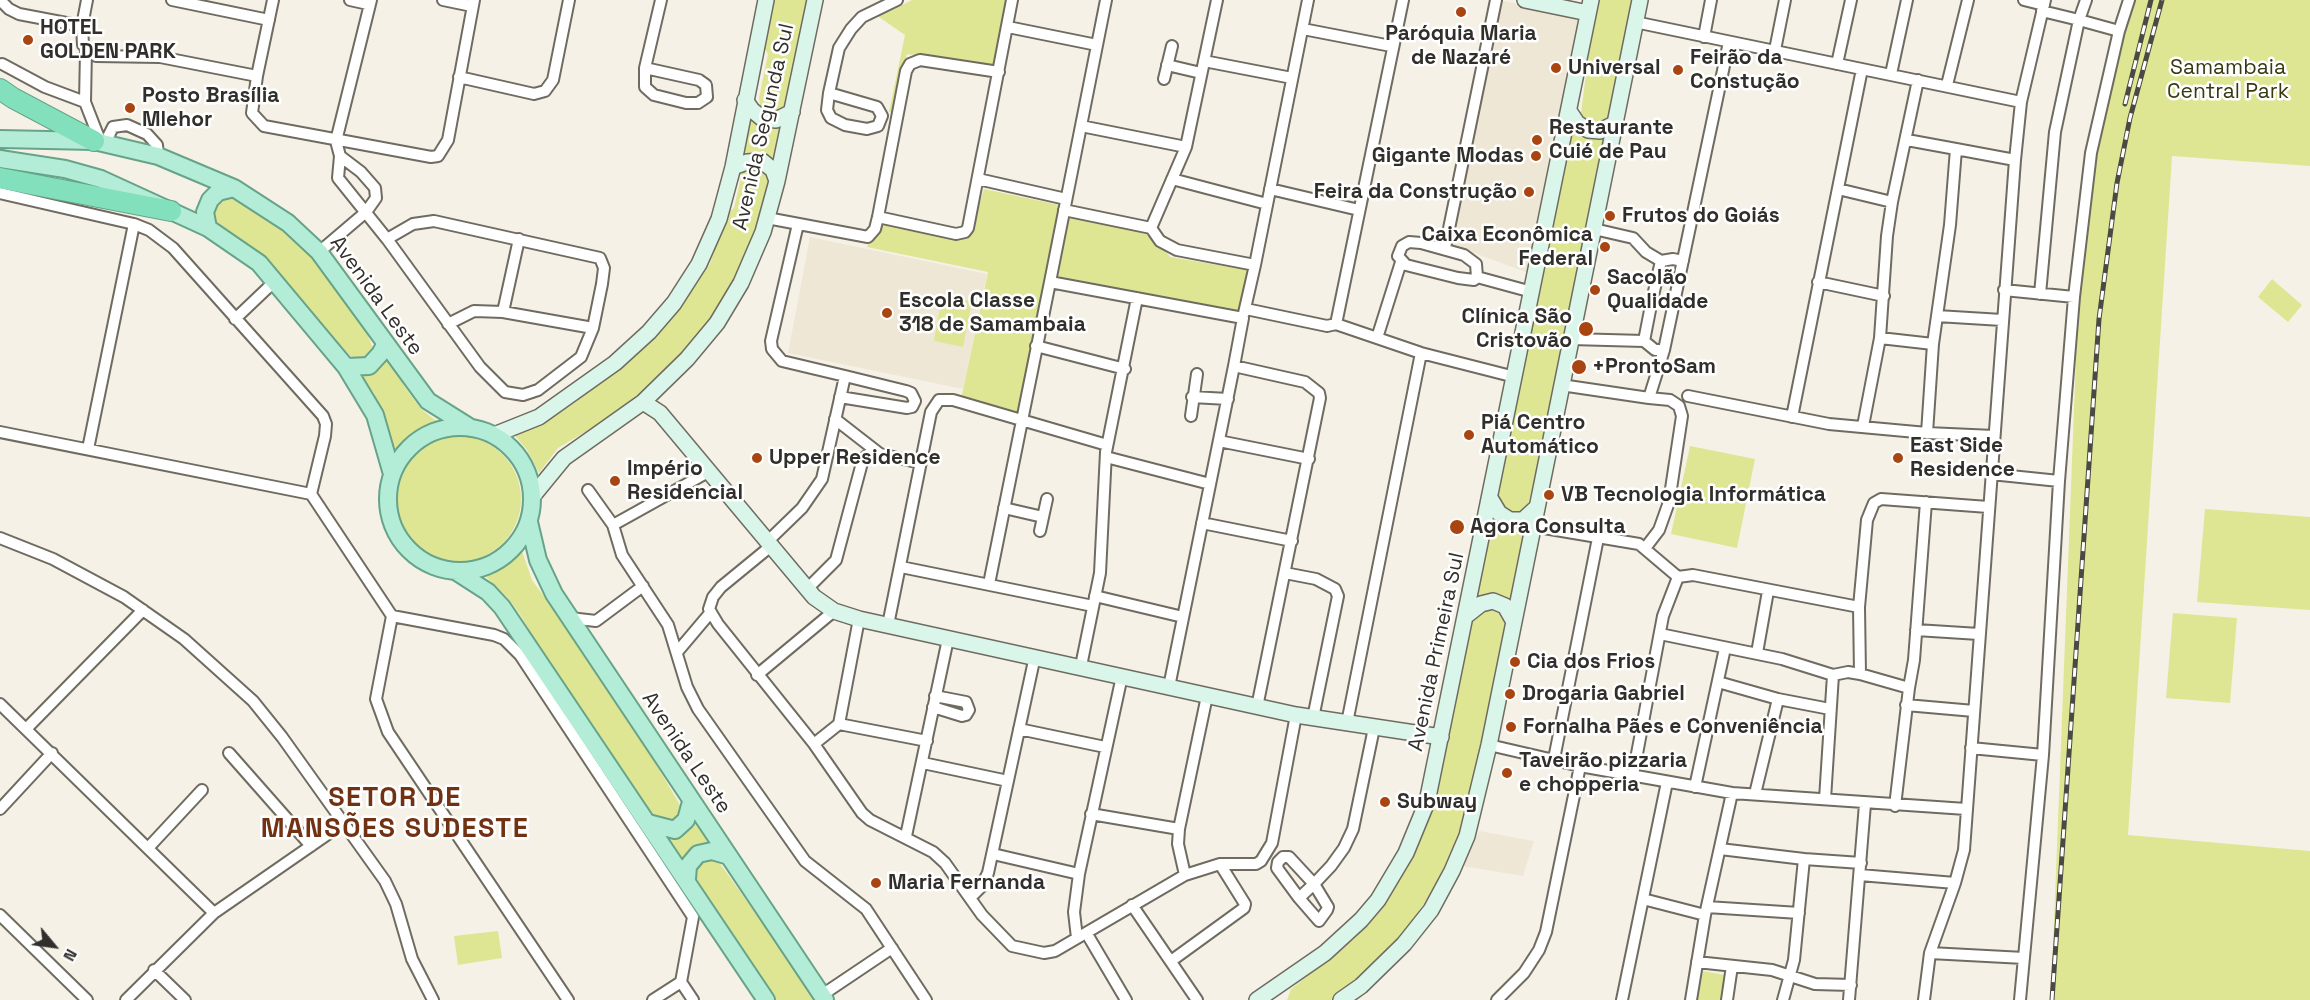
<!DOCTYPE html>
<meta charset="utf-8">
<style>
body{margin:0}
#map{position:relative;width:2310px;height:1000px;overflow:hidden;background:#f6f1e6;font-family:"Space Grotesk",sans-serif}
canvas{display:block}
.north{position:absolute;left:24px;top:916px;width:60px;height:60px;-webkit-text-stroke:4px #fff;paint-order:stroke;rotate:119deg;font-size:16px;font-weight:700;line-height:24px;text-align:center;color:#312f2b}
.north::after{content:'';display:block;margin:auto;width:21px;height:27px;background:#312f2b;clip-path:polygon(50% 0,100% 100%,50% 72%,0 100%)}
</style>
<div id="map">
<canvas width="2310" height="1000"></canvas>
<div class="north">N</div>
</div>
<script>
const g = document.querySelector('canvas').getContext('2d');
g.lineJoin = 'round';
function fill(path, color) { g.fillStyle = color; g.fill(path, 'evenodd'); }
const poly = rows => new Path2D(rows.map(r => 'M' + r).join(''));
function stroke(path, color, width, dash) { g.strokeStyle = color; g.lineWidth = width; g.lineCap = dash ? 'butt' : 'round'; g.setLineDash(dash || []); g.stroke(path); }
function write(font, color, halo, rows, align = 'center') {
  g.font = font + ' "Space Grotesk",sans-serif'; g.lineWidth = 5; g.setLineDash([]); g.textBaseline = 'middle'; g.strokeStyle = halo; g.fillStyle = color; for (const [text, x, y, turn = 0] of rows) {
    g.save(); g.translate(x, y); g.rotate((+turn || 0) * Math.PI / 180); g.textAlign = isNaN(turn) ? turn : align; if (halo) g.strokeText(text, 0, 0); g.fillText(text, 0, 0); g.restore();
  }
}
fill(poly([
 [1499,0,1581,17,1528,273,1453,245],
 [810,237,987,274,963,389,788,353],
 [1479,831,1534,841,1523,876,1462,866]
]), '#efe7d5');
fill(poly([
 [774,0,810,0,788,104,781,114,761,111,759,98,768,54,765,49],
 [912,0,1008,0,995,68,907,54,894,113,889,112,905,35,876,15,891,11],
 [1600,0,1637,0,1609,120,1601,126,1585,120,1581,113,1589,50],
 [2123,0,2310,0,2310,166,2172,156,2128,835,2310,851,2310,1000,2051,1000,2084,153,2114,25],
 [749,114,755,122,768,128,779,128,787,122,777,167,739,159],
 [1572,122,1611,133,1571,339,1526,512,1511,517,1496,496],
 [751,163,772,173,763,221,717,315,656,384,602,422,558,448,539,473,527,450,512,432,545,423,576,402,583,392,676,308,710,264,726,214,734,208,743,169],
 [984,189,1064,206,1024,423,960,404,988,272,867,247,877,220,959,239,970,235],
 [227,195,237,197,297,238,359,315,374,350,368,361,360,361,349,355,273,269,217,222,212,212,214,201],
 [1067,214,1154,236,1170,257,1253,271,1243,316,1052,279],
 [2272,279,2302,305,2288,322,2258,297],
 [942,296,972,301,963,347,934,341],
 [388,356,404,386,421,409,439,423,418,430,395,453,374,393,357,374],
 '395 499a63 63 0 1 1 126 0a63 63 0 1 1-126 0Z',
 [1690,446,1755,459,1737,548,1671,534],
 [1492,508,1527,525,1512,608,1493,595,1484,595,1474,600],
 [2205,509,2310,517,2310,610,2197,602],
 [520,545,532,580,611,688,683,810,679,820,659,824,578,710,519,613,507,597,481,572,502,562],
 [1485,605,1505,614,1506,625,1484,750,1461,834,1429,896,1399,939,1373,969,1340,994,1331,1000,1287,1000,1291,989,1355,938,1409,864,1432,810,1472,613],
 [2173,613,2237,618,2230,703,2166,698],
 [692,812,715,848,682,868,662,837,670,836],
 [698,859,715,859,719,862,817,1000,771,1000,692,874],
 [498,931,502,958,458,965,454,936],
 [1703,971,1725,975,1723,1000,1697,1000]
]), '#dee694');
const street = poly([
 [0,0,9,9,19,14,82,26,83,45,96,56,160,57,257,76,252,113,264,126,431,157,438,156,448,140,474,0],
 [172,0,269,20],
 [350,0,368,4],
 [371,0,336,141,340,156,338,178,387,239,480,367,505,392,523,395,538,390,581,357,593,328,602,284,604,268,600,258,434,221,413,224,387,239],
 [443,0,472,6],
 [2024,0,2044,5],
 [2042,11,2079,20,2086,0],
 [1635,22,2021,102],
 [82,26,87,0],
 [1008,27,1097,45],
 [1303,29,1391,46],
 [1704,37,1711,0],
 [86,50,85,102,101,143],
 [1775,50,1785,0],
 [1204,61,1292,78],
 [2,64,45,87,85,102],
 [1837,64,1851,0],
 [1167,65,1201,73],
 [645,68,699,80,706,85,707,97,698,103,686,103,654,95,645,87,645,68,661,0],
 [1891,74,1907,0],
 [257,76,273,0],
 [459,77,534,94,545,91,553,80,569,0],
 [1164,79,1172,46],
 [1947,85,1968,0],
 [829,93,877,107,882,116,878,126,867,129,845,125,831,118,827,110,829,93,839,48,851,29,862,17,897,0],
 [1081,126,1186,147],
 [1907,140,1956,149,1950,225,1933,344,1927,433],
 [109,146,107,139,113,127,127,125,147,134,157,145,158,156],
 [1956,149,2015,160],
 [978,179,1066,199],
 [1172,179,1267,204],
 [1270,189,1359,210],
 [1838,189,1892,202],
 [0,193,134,224,149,230,173,248,323,416,326,424,325,436,311,494],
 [1064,210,1151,228,1186,147,1217,0],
 [878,217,956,234,965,232,968,228,1012,0],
 [767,218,868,237,875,229,878,217,906,71,910,64,920,60,999,72],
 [1151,228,1160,241,1177,250,1255,265,1244,313],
 [1594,229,1633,238,1646,252,1661,261],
 [519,239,503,312,593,328],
 [1445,248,1496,0],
 [319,252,366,212,376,198,375,188,361,172,340,156],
 [1255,265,1308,0],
 [1477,277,1476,264,1464,255,1421,243,1409,242,1402,246,1398,256,1406,265,1458,278,1474,280,1477,277,1532,292],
 [1050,282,1106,0],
 [1818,282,1884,296],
 [2004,290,2074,297],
 [2040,294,2055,132,2079,20,2119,31,2129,0],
 [1246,309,1327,326,1336,324,1403,0],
 [1937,316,2002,320],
 [235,319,276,280],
 [448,324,474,311,503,312],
 [1336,324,1421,353,1515,377],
 [1377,338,1401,262],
 [1880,338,1933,344],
 [1571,339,1644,341],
 [1036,346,1125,369],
 [1664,350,1655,350,1644,341,1652,300,1661,261,1673,259,1683,261],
 [1561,385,1649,398],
 [1688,396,1829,424,1927,433,1994,436],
 [840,397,907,408,912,407,915,401,911,393,906,391,845,376],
 [1192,397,1228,399],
 [1191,416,1197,374],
 [1792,417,1862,69],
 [835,419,880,454],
 [1863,426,1880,338,1887,236,1892,202,1918,80],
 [0,432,311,494,392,616,376,699,388,732,568,1000],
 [1219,441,1309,459],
 [88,449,134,224],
 [1106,457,1210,484],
 [1991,474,2059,481],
 [588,490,613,525,622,555,668,625,687,687,698,709,805,861,866,909,926,1000],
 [1004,508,1043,517],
 [1202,523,1292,541],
 [613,525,710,471],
 [1532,526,1639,544,1678,577],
 [1040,531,1047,499],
 [0,538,53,559,124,597,184,639,253,701,282,737,385,881,396,904,412,959,433,1000],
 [768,541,802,508,822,479,845,376,782,361,772,349,771,341,798,224],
 [771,546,721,587,713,597,709,609,718,624,814,744,862,813,870,820,933,852,945,863,982,915,1012,946,1044,953,1055,951,1185,875,1220,864,1256,864,1261,861,1272,843,1296,715],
 [1646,547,1659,530,1669,502,1682,416,1679,406,1670,400,1649,398,1664,350,1729,42],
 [901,567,1093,606],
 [1285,573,1316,579,1335,589,1338,596,1313,718],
 [989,584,1050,282,1243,318,1234,366],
 [807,589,836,560,863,459,869,454,880,454,921,463],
 [1095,596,1183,617],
 [392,616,494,635,504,639,520,655,693,917,681,982,693,1000],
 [570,618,596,621,643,586],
 [888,625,931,412,939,400,953,400,1107,445],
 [1916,630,1979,634],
 [1660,634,1782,659,1833,675,1825,799],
 [678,651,711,612],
 [1757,653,1768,591],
 [1081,666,1100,573,1106,452,1137,298],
 [1860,674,1909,688,1895,806],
 [757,675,834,611],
 [1833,675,1848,672,1860,674,1859,607],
 [1718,682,1778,699,1830,709],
 [1169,687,1234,366,1305,382,1319,393,1320,398,1257,707],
 [1909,688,1914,660,1926,502],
 [0,704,214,913],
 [1906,705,1974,711],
 [933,707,962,716,966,715,969,710,966,702,935,696],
 [1347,723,1421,353],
 [839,724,927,741],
 [27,728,143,610],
 [1019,729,1105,747],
 [814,744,839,724,859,619],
 [1489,745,1580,766,1732,793,1966,809],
 [1971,748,2043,755,2020,1000],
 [229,753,311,846],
 [2043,755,2059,481,2074,297,2091,153,2119,31],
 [1554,759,1598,538],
 [923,763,1008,781],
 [1633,775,1663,616,1678,577,1693,575,1859,607,1867,520,1874,503,1881,499,1988,507],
 [1695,787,1725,648],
 [1755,794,1778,699],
 [0,809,52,753],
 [1091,814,1179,829],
 [906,836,948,639],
 [148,848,202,790],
 [1720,849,1804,859],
 [993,854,1079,874],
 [1185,875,1178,844,1179,829,1207,696],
 [1860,875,1955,883],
 [970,898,981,887,988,873,1035,656],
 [1299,898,1319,921,1327,910,1328,907,1314,884,1289,857,1283,857,1278,862,1277,868,1299,898,1314,884,1331,866,1344,848,1353,829,1374,728],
 [1643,899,1705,915],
 [1132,905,1197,1000],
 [1707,907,1799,913],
 [0,915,87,1000],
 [1087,934,1126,1000],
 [1077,938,1074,912,1079,874,1122,676],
 [1930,953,2024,958],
 [1171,961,1244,908,1245,904,1220,864],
 [1697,962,1772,970,1815,984,1851,985],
 [154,970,185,1000],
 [822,995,892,948],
 [126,1000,214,913,344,823],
 [653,1000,681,982],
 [1497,1000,1524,973,1539,950,1546,932,1580,766],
 [1622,1000,1667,782],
 [1691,1000,1705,915,1732,793],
 [1727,1000,1732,966],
 [1783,1000,1794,960,1804,859,1861,863],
 [1849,1000,1865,804],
 [1924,1000,1930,953,1955,883,1964,850,2015,160,2021,102,2045,0]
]);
const secondary = poly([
 [1525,0,1588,13],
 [745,100,752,110,763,119,776,120,792,112],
 [1569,111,1577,123,1588,130,1600,131,1614,124],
 [733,167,747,162,762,161,773,170,777,181],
 [643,402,660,413,814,597,834,611,859,619,1296,715,1441,737],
 [494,435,539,417,615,363,649,332,674,303,699,264,719,219,733,167,766,0],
 [532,497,564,458,643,402,687,359,717,323,741,283,763,232,777,181,815,0],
 [1490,498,1499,513,1510,520,1523,520,1536,508],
 [1467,615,1481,604,1493,601,1505,606,1513,620],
 [1257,1000,1325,953,1361,920,1378,900,1406,853,1427,802,1591,0],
 [1341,1000,1361,986,1404,944,1431,910,1452,871,1467,836,1489,745,1640,0]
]);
const primary = poly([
 [0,139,94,141,158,156,234,188,288,223,319,252,428,401,471,428],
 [0,159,65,169,101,179,208,228,259,263,346,367,375,415,392,474],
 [208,228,205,212,210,200,218,192,234,188],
 [346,367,369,366,380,354,385,345],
 '388 499a72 72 0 1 1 144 0a72 72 0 1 1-144 0Z',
 [529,522,538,560,554,594,825,1000],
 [457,572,488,592,502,607,766,1000],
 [648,823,675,830,686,820,691,802],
 [687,879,688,866,698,854,712,851,729,856]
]);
const highway = poly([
 [0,89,13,98,94,141],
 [0,178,171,211]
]);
stroke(street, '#6f6b61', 14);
stroke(secondary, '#6f6b61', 18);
stroke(primary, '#66a389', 20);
stroke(highway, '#66a389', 22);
stroke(street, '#fff', 10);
stroke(secondary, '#daf6eb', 15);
stroke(primary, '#b4edd7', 16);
stroke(highway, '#82e1bc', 20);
const rail = poly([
 [2125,104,2151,0],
 [2052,1000,2099,319,2117,183,2130,118,2162,0]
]);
stroke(rail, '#4b4944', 5);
stroke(rail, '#fff', 3, [9]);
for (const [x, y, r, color] of [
 [1461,12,6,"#a94511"],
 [28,40,6,"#a94511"],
 [1556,68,6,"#a94511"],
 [1678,70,6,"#a94511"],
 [130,108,6,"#a94511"],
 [1537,140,6,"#a94511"],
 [1536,156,6,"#a94511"],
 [1529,192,6,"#a94511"],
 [1610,216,6,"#a94511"],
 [1605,247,6,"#a94511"],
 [1595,290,6,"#a94511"],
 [887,313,6,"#a94511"],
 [1586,329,8,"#a94511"],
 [1579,367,8,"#a94511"],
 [1469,435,6,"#a94511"],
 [757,458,6,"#a94511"],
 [1898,458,6,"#a94511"],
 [615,481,6,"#a94511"],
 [1549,495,6,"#a94511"],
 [1457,527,8,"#a94511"],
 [1515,662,6,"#a94511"],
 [1510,694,6,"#a94511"],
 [1511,727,6,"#a94511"],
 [1507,773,6,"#a94511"],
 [1385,802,6,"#a94511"],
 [876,883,6,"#a94511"]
]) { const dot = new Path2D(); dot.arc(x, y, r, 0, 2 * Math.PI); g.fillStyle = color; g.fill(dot); stroke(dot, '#fff', 2); }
write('bold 21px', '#312f2b', '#fff', [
 ["HOTEL",40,28],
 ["GOLDEN PARK",40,52],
 ["Paróquia Maria",1461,34,"center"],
 ["de Nazaré",1461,58,"center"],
 ["Feirão da",1690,58],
 ["Constução",1690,82],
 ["Universal",1568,68],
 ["Posto Brasília",142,96],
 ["Mlehor",142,120],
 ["Restaurante",1549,128],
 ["Cuié de Pau",1549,152],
 ["Gigante Modas",1524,156,"right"],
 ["Feira da Construção",1517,192,"right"],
 ["Frutos do Goiás",1622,216],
 ["Caixa Econômica",1593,235,"right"],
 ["Federal",1593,259,"right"],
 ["Sacolão",1607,278],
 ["Qualidade",1607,302],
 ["Escola Classe",899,301],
 ["318 de Samambaia",899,325],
 ["Clínica São",1572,317,"right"],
 ["Cristovão",1572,341,"right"],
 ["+ProntoSam",1592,367],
 ["Piá Centro",1481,423],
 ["Automático",1481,447],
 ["East Side",1910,446],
 ["Residence",1910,470],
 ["Upper Residence",769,458],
 ["Império",627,469],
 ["Residencial",627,493],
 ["VB Tecnologia Informática",1561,495],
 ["Agora Consulta",1470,527],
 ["Cia dos Frios",1527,662],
 ["Drogaria Gabriel",1522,694],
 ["Fornalha Pães e Conveniência",1523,727],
 ["Taveirão pizzaria",1519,761],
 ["e chopperia",1519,785],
 ["Subway",1397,802],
 ["Maria Fernanda",888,883]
], 'left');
write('21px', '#363912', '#fff', [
 ["Samambaia",2228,68],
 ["Central Park",2228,92]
]);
write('21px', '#312f2b', '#fff', [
 ["Avenida Segunda Sul",764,127,-77],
 ["Avenida Leste",376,296,54],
 ["Avenida Primeira Sul",1437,652,-78],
 ["Avenida Leste",686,753,56]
]);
g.letterSpacing = '1.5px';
write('bold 27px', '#713113', '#fff', [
 ["SETOR DE",395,799],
 ["MANSÕES SUDESTE",395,830]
]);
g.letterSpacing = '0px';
</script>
